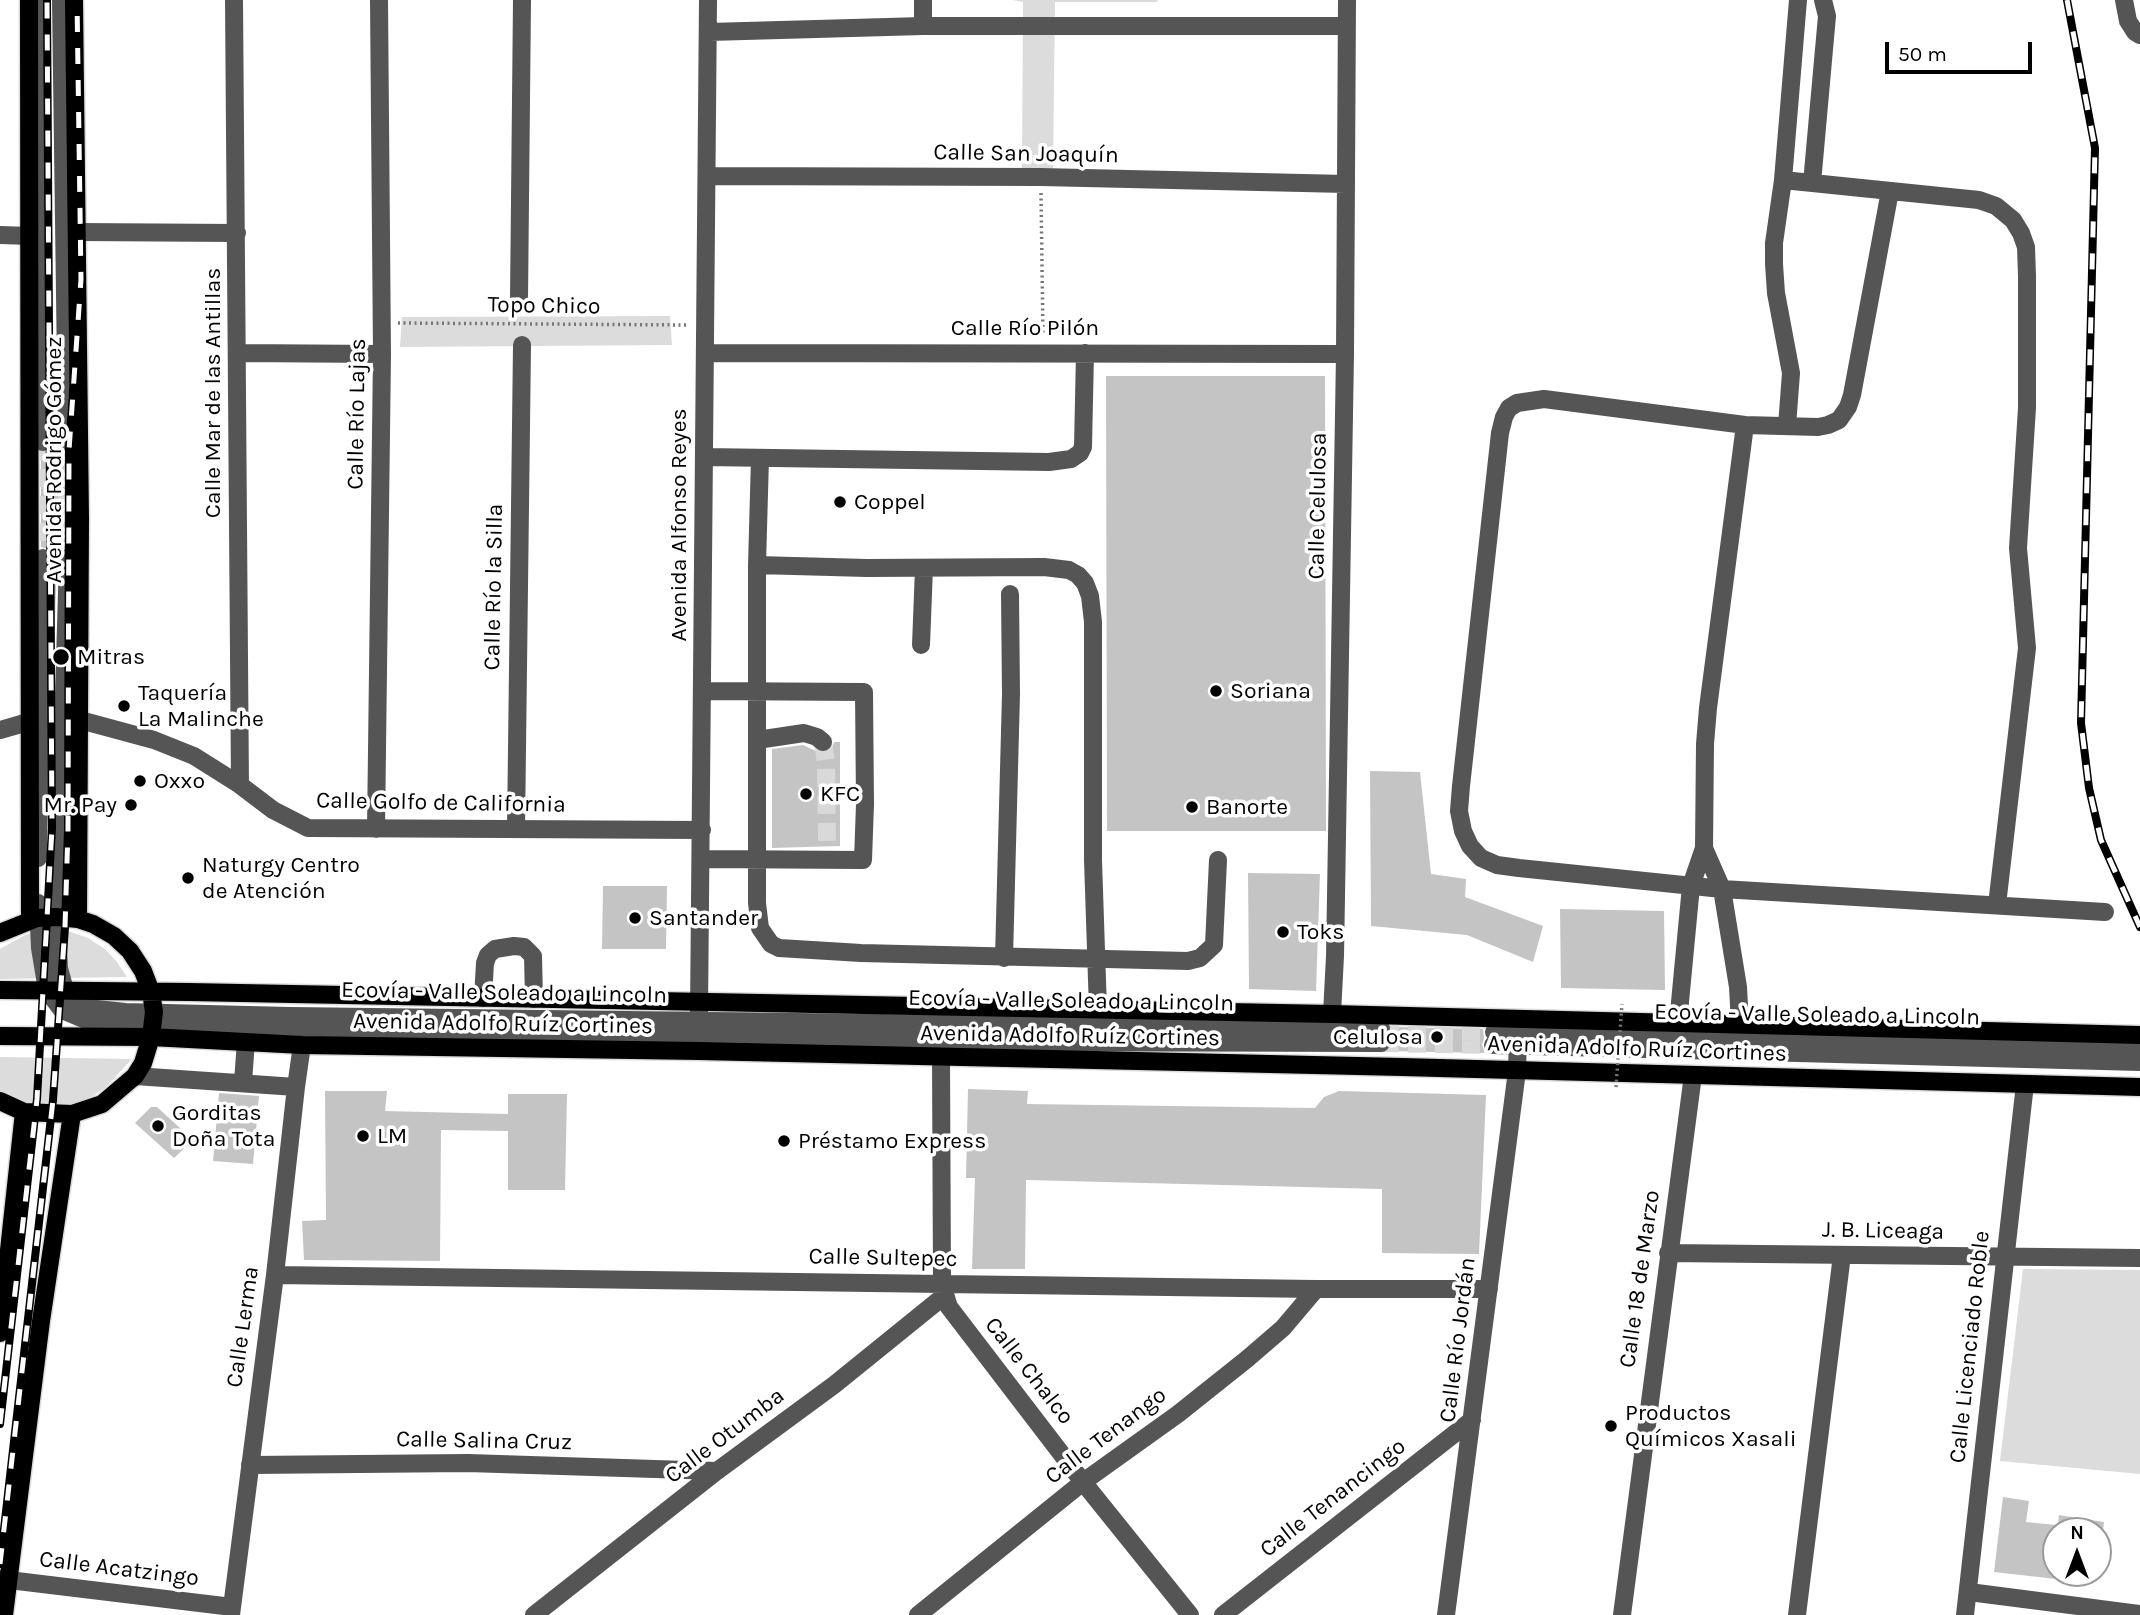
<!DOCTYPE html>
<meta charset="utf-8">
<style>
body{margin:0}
#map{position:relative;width:2140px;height:1615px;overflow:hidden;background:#fff;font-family:Karla,sans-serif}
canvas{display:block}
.north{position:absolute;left:2042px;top:1517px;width:70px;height:70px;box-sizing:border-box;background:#fff;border:2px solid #999;border-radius:50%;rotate:0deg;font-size:19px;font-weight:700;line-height:28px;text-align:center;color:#000}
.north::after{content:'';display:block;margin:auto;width:24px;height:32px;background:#000;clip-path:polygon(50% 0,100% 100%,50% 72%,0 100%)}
.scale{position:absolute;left:1885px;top:42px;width:147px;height:32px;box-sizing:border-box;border:4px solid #000;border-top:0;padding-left:9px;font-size:21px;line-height:24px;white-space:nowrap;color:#000;-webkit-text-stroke:5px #fff;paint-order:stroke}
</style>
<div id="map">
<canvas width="2140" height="1615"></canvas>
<div class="north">N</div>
<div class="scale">50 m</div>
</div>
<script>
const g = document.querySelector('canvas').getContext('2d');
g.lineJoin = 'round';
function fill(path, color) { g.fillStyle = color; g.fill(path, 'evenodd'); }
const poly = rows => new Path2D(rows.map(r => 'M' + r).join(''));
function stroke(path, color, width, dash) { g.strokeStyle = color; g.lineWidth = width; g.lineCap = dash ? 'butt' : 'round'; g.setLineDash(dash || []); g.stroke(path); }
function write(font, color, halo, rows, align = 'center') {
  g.font = font + ' Karla,sans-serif'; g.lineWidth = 7; g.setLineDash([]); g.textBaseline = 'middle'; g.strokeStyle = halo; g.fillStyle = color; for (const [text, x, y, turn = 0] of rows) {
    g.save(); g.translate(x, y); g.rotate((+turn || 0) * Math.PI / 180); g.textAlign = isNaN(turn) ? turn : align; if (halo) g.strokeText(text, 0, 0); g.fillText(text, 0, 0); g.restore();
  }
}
fill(poly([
 [1012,0,1158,0,1157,2,1055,2,1053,168,1022,168,1023,2],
 [670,316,672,345,400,347,402,317],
 [43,930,68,931,88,938,105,949,117,962,127,977,0,979,0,949,25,935],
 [0,1057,132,1059,105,1088,88,1099,68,1106,41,1105,13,1100,0,1093],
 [2023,1269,2140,1270,2140,1474,2000,1461]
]), '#dcdcdc');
fill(poly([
 [1106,376,1325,376,1326,831,1107,831],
 [54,442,61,452,68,453,68,547,62,548,57,558,51,735,54,558,49,549,41,547,41,453,49,451],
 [834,742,840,742,840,846,772,848,772,749,803,745,820,753,826,753,832,749],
 [1370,771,1420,772,1431,874,1466,879,1465,897,1543,926,1533,962,1467,935,1371,926],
 [1248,873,1320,874,1316,991,1249,989],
 [603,886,667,886,666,949,602,949],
 [1560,909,1664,911,1665,990,1561,988],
 [1392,1027,1483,1029,1484,1038,1482,1045,1485,1053,1388,1051,1392,1044,1390,1036],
 [968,1089,1028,1091,1027,1104,1315,1108,1324,1097,1339,1091,1486,1095,1479,1254,1382,1253,1382,1189,1026,1180,1025,1269,972,1269,975,1178,966,1178],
 [325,1091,387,1091,385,1111,508,1114,508,1094,567,1094,565,1190,508,1190,508,1131,441,1130,440,1261,304,1260,302,1221,326,1220],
 [219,1093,259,1096,253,1164,213,1161],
 [151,1107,157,1107,193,1140,174,1158,135,1123],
 [2003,1497,2029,1501,2026,1522,2056,1525,2056,1579,1994,1572],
 [2059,1515,2104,1522,2103,1531,2057,1531]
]), '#c4c4c4');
stroke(poly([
 [43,442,43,558],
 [67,442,68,558],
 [823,742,826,763,827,846],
 [1381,1029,1494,1032],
 [1381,1043,1493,1045]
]), '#d9d9d9', 18, [18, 9]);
const major = poly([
 [29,0,30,919],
 [74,0,80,518,78,919],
 [0,933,37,918,56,917,78,919,93,924,114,936,130,951,143,971,151,992,154,1012,151,1037,143,1063,135,1076,102,1104,72,1114,24,1112,0,1101],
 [0,990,189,992,1332,1014,2140,1035],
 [0,1036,151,1037,302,1045,699,1051,1402,1067,2140,1087],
 [0,1333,24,1112],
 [4,1615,41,1321,72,1114]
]);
stroke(major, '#dbdbdb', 21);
stroke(poly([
 [1041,193,1043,336],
 [398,323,688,325]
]), '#777', 3.5, [2, 3.5]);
stroke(poly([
 [40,0,43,442],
 [61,0,67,442],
 [234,0,240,785],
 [923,0,923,26],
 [2124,0,2128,21,2135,32,2140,35],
 [709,32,923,26,1347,26],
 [707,176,1041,177,1346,184],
 [1783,180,1798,0],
 [1812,183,1827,16,1823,0],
 [1890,191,1852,395,1848,407,1839,420,1828,425,1818,427,1745,425,1544,399,1517,403,1509,408,1504,417,1500,433,1461,786,1459,811,1463,831,1470,846,1481,858,1497,865,1519,868,1722,889,2105,912],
 [76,232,237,233],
 [0,235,30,236],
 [519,300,522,0],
 [237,353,382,354],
 [705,353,1345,354],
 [1787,426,1791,373,1776,293,1774,264,1774,243,1783,180,1979,200,1996,206,2013,220,2021,233,2026,247,2027,276,2027,408,2018,548,2027,648,1997,905],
 [704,457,1049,462,1071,459,1080,453,1083,447,1085,353],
 [760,458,757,565,757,903,760,928,771,944,779,948,861,953,1188,961,1200,958,1214,945,1218,860],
 [68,558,57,933,59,968,65,990,73,1000,87,1008,125,1012,290,1016,1381,1029],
 [757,565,867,568,1044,567,1069,570,1078,575,1085,583,1090,596,1093,622,1093,860,1098,1010],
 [921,645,924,568],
 [80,720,154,740,194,756,240,785,273,810,308,828,702,830],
 [0,730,28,722],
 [757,740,804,733,817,737,823,742],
 [376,829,382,354,379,0],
 [516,829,522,345],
 [1704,848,1722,889,1738,987,1740,1024],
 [38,858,43,558],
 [701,859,863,860,865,804,864,692,703,691],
 [38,903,40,948,47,990,62,1010,93,1023,218,1029,1002,1042,1381,1043],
 [1004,958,1011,694,1010,594],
 [483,998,485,963,488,955,495,949,514,946,524,947,533,956,534,999],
 [1332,1014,1335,956,1345,354,1347,0],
 [699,1015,708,0],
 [1678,1023,1691,886,1704,848,1705,744,1708,708,1745,425],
 [1494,1032,2140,1048],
 [1493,1045,2140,1062],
 [941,1058,942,1284,949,1307,1083,1482,1190,1615],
 [135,1076,296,1087],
 [243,1082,246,1041],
 [1668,1253,2140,1258],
 [275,1275,1316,1289,1489,1289],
 [250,1465,468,1463,717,1471],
 [0,1579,232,1607],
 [1969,1592,2140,1614],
 [231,1615,275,1275,296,1087,302,1045],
 [534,1615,717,1471,834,1385,944,1296],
 [918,1615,1083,1482,1178,1414,1247,1359,1283,1328,1316,1289],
 [1223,1615,1472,1420],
 [1446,1615,1517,1071,1518,1036],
 [1622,1615,1693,1075],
 [1797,1615,1842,1255],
 [1965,1615,2025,1084]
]), '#555', 18);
stroke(major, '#000', 18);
const rail = poly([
 [2067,0,2095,148,2081,723,2089,788,2101,840,2140,927],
 [0,1424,37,1099,52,828,47,0],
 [0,1564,53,1100,65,927,68,829,69,450,81,279,77,0]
]);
stroke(rail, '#000', 8);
stroke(rail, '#fff', 5, [16]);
stroke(poly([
 [1616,1087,1622,1004]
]), '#777', 3.5, [2, 3.5]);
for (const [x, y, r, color] of [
 [840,502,7,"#000"],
 [61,657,9,"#000"],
 [1216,691,7,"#000"],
 [124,706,7,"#000"],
 [140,781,7,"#000"],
 [806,794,7,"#000"],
 [131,805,7,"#000"],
 [1192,807,7,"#000"],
 [188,878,7,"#000"],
 [635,918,7,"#000"],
 [1283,932,7,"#000"],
 [1437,1037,7,"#000"],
 [158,1126,7,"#000"],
 [363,1136,7,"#000"],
 [784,1141,7,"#000"],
 [1611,1426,7,"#000"]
]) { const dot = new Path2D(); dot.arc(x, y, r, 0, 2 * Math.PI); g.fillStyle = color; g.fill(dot); stroke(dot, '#fff', 2.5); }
write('23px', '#000', '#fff', [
 ["Calle San Joaquín",1026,154,1],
 ["Topo Chico",544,306,1],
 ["Calle Río Pilón",1025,328],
 ["Calle Mar de las Antillas",213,393,-90],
 ["Calle Río Lajas",357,414,-89],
 ["Avenida Rodrigo Gómez",54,460,-90],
 ["Calle Celulosa",1318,506,-89],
 ["Avenida Alfonso Reyes",679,525,-90],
 ["Calle Río la Silla",494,587,-89],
 ["Calle Golfo de California",441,803,1],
 ["Ecovía - Valle Soleado a Lincoln",504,993,1],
 ["Ecovía - Valle Soleado a Lincoln",1071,1001,1],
 ["Ecovía - Valle Soleado a Lincoln",1817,1015,1],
 ["Avenida Adolfo Ruíz Cortines",503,1024,1],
 ["Avenida Adolfo Ruíz Cortines",1070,1036,1],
 ["Avenida Adolfo Ruíz Cortines",1637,1049,2],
 ["J. B. Liceaga",1883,1231,1],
 ["Calle Sultepec",883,1258,1],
 ["Calle 18 de Marzo",1640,1279,-82],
 ["Calle Lerma",243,1327,-82],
 ["Calle Río Jordán",1458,1340,-83],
 ["Calle Licenciado Roble",1970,1347,-84],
 ["Calle Chalco",1029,1371,52],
 ["Calle Otumba",725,1436,-37],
 ["Calle Tenango",1106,1436,-37],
 ["Calle Salina Cruz",484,1441,1],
 ["Calle Tenancingo",1333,1498,-38],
 ["Calle Acatzingo",119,1569,7]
]);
write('23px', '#000', '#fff', [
 ["Coppel",854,502],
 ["Mitras",77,657],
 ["Soriana",1230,691],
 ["Taquería",138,693],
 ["La Malinche",138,719],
 ["Oxxo",154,781],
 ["KFC",820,794],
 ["Mr. Pay",117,805,"right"],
 ["Banorte",1206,807],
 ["Naturgy Centro",202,865],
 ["de Atención",202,891],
 ["Santander",649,918],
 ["Toks",1297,932],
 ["Celulosa",1423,1037,"right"],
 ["Gorditas",172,1113],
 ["Doña Tota",172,1139],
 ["LM",377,1136],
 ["Préstamo Express",798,1141],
 ["Productos",1625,1413],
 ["Químicos Xasali",1625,1439]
], 'left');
</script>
